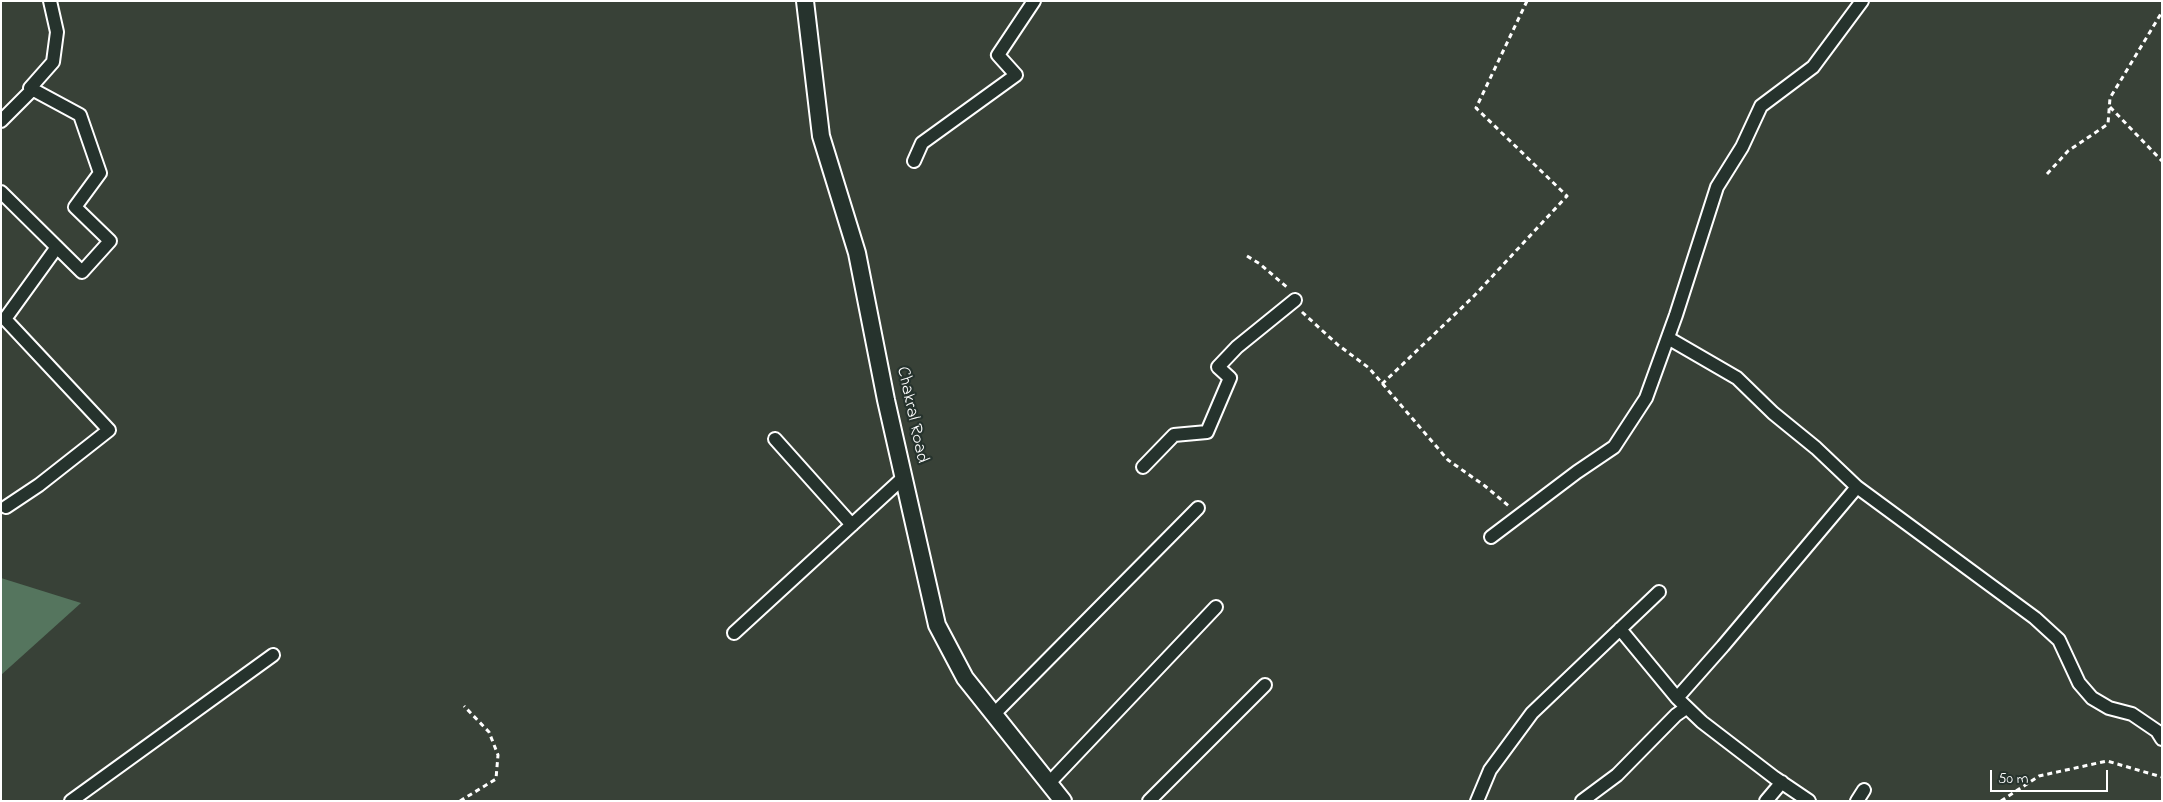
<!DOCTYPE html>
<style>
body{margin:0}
#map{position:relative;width:2163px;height:802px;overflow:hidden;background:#384137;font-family:"Indie Flower",sans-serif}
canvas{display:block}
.frame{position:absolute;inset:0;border:2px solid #fff;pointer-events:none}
.scale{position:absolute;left:1990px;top:770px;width:118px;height:22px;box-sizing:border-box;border:2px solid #fff;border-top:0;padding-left:6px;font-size:15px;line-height:18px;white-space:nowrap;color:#fff;-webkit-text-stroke:4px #26332d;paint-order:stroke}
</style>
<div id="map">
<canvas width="2163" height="802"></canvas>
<div class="frame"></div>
<div class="scale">50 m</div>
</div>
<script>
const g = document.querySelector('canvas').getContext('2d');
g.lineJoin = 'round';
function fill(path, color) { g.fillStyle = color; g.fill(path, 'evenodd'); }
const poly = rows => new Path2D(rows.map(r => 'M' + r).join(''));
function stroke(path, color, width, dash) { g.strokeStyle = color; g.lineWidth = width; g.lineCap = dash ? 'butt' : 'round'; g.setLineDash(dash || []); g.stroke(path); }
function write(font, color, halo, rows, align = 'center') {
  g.font = font + ' "Indie Flower",sans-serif'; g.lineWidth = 4.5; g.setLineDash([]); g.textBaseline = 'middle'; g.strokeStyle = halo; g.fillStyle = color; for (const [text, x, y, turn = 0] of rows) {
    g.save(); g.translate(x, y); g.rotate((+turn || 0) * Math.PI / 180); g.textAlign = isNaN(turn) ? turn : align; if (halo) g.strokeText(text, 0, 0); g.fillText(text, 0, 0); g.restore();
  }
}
fill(poly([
 [1,578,81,603,1,675]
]), '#55755e');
const minor = poly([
 [1,121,33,89],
 [914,161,922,143,1016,75,998,55,1034,1],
 [1,192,82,272,110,241,75,207,100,173,80,115,30,88,53,62,57,32,50,1],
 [1668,338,1737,378,1773,413,1816,448,1857,487,2035,618,2059,640,2079,683,2092,698,2109,708,2132,714,2157,731,2162,739],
 [775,439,852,525],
 [1143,467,1174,435,1207,432,1230,378,1218,367,1237,347,1295,300],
 [6,507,39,485,109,430,5,319,57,247],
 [1491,537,1577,472,1614,447,1646,398,1676,315,1717,187,1742,147,1761,106,1813,67,1862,1],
 [1620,629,1677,698,1702,722,1775,778,1809,801],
 [734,633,904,477],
 [1677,698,1723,646,1857,487],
 [994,714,1198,508],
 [1049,783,1216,607],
 [71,801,273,655],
 [1149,801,1265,685],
 [1477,801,1490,770,1532,713,1659,592],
 [1582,801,1617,775,1676,715,1686,708],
 [1766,801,1782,782],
 [1857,801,1864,790]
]);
const tertiary = poly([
 [805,1,821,136,857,253,886,400,937,625,965,678,1063,801]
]);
stroke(minor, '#fff', 16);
stroke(tertiary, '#fff', 20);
stroke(poly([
 [2110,107,2162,161],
 [2047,174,2068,151,2108,124,2110,98,2162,12],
 [1247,256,1260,264,1289,289],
 [1302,312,1338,345,1369,368,1448,460,1485,486,1510,507],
 [1382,384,1474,296,1567,196,1476,108,1527,1],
 [460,801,496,779,498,755,489,732,464,706],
 [2001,801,2039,776,2107,761,2162,777]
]), '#fff', 3, [5, 4]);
stroke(minor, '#26332d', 12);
stroke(tertiary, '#26332d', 16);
write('18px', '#fff', '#26332d', [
 ["Chakral Road",911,415,78]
]);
</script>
